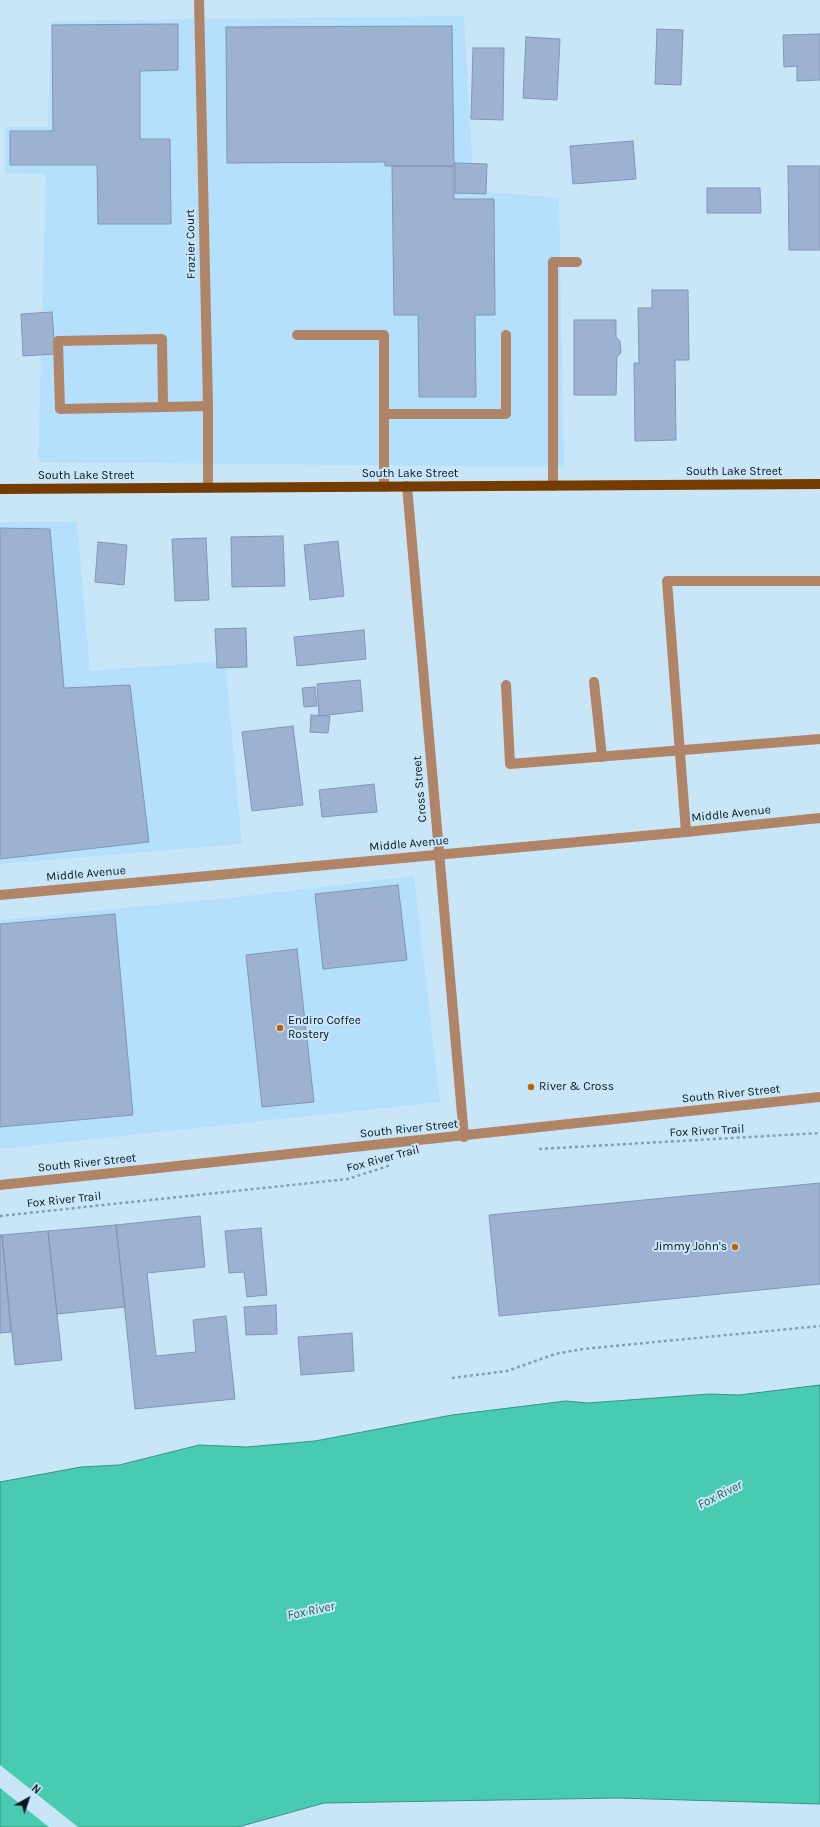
<!DOCTYPE html>
<style>
body{margin:0}
#map{position:relative;width:820px;height:1827px;overflow:hidden;background:#c9e6f9;font-family:Karla,sans-serif}
canvas{display:block}
.north{position:absolute;left:8px;top:1779px;width:40px;height:40px;-webkit-text-stroke:3px #c9e6f9;paint-order:stroke;rotate:40deg;font-size:11px;font-weight:700;line-height:16px;text-align:center;color:#08151e}
.north::after{content:'';display:block;margin:auto;width:14px;height:18px;background:#08151e;clip-path:polygon(50% 0,100% 100%,50% 72%,0 100%)}
</style>
<div id="map">
<canvas width="820" height="1827"></canvas>
<div class="north">N</div>
</div>
<script>
const g = document.querySelector('canvas').getContext('2d');
g.lineJoin = 'round';
function fill(path, color) { g.fillStyle = color; g.fill(path, 'evenodd'); }
const poly = rows => new Path2D(rows.map(r => 'M' + r).join(''));
function stroke(path, color, width, dash) { g.strokeStyle = color; g.lineWidth = width; g.lineCap = dash ? 'butt' : 'round'; g.setLineDash(dash || []); g.stroke(path); }
function write(font, color, halo, rows, align = 'center') {
  g.font = font + ' Karla,sans-serif'; g.lineWidth = 4; g.setLineDash([]); g.textBaseline = 'middle'; g.strokeStyle = halo; g.fillStyle = color; for (const [text, x, y, turn = 0] of rows) {
    g.save(); g.translate(x, y); g.rotate((+turn || 0) * Math.PI / 180); g.textAlign = isNaN(turn) ? turn : align; if (halo) g.strokeText(text, 0, 0); g.fillText(text, 0, 0); g.restore();
  }
}
fill(poly([
 [464,16,474,191,559,198,564,467,38,462,46,174,5,173,5,127,48,127,51,21],
 [0,522,77,522,90,671,225,661,242,844,0,864],
 [414,876,440,1102,0,1149,0,920,238,897]
]), '#b4e0fd');
const water = poly([
 [820,1385,820,1804,618,1798,324,1803,238,1827,0,1827,0,1482,81,1467,119,1465,199,1445,247,1447,315,1441,452,1415,566,1401,588,1403,709,1394,739,1395,820,1385]
]);
fill(water, '#48cbb0');
stroke(water, '#359484', 1);
fill(poly([
 [0,1765,78,1827,49,1827,0,1788]
]), '#c9e6f9');
const building = poly([
 [178,24,178,70,140,71,140,139,170,139,171,224,98,224,97,165,10,165,10,131,53,131,52,25,178,24],
 [452,26,454,166,385,166,385,162,227,163,226,27,452,26],
 [657,29,683,30,681,85,655,84,657,29],
 [820,34,820,80,797,81,797,66,784,67,783,35,820,34],
 [526,37,560,39,557,100,523,98,526,37],
 [473,48,504,48,503,120,471,119,473,48],
 [633,141,636,179,573,184,570,146,633,141],
 [455,163,487,164,486,194,455,193,455,163],
 [392,166,454,166,454,199,494,199,495,315,475,315,476,397,419,397,418,315,394,315,392,166],
 [788,166,820,166,820,250,789,250,788,166],
 [707,188,760,188,761,213,707,213,707,188],
 [652,290,688,290,689,360,675,360,676,440,635,441,634,363,639,363,638,308,652,308,652,290],
 [52,312,55,354,23,356,21,314,52,312],
 [574,320,616,320,616,337,620,341,621,353,617,357,616,395,574,395,574,320],
 [0,528,50,529,64,688,130,685,149,842,0,859,0,528],
 [283,536,285,586,232,587,231,537,283,536],
 [206,538,209,600,175,601,172,539,206,538],
 [338,541,344,596,310,600,304,545,338,541],
 [98,542,127,545,124,585,95,582,98,542],
 [246,628,247,667,217,668,215,629,246,628],
 [364,630,366,659,297,666,294,637,364,630],
 [360,680,363,711,319,716,317,684,360,680],
 [315,687,317,706,304,707,302,688,315,687],
 [311,715,330,716,328,733,310,732,311,715],
 [293,726,303,805,252,811,242,732,293,726],
 [374,784,377,812,322,817,319,790,374,784],
 [398,885,407,960,323,969,315,894,398,885],
 [115,914,133,1115,0,1127,0,924,115,914],
 [297,949,314,1102,262,1107,246,955,297,949],
 [820,1183,820,1284,499,1316,489,1215,820,1183],
 [200,1216,205,1267,147,1273,156,1356,196,1352,193,1320,226,1316,235,1399,135,1409,116,1225,200,1216],
 [116,1225,125,1307,57,1314,48,1231,116,1225],
 [261,1228,267,1295,247,1297,244,1272,229,1273,225,1231,261,1228],
 [48,1231,62,1360,15,1365,2,1235,48,1231],
 [0,1235,2,1235,11,1332,0,1333,0,1235],
 [276,1305,277,1334,246,1335,244,1307,276,1305],
 [352,1333,354,1371,301,1375,298,1337,352,1333]
]);
fill(building, '#9cb2d0');
stroke(building, '#8196b4', 1);
stroke(poly([
 [539,1149,820,1133],
 [0,1216,348,1179,391,1165],
 [452,1378,507,1371,555,1354,583,1349,820,1326]
]), '#879eae', 2.5, [3, 3]);
stroke(poly([
 [297,335,384,335,384,487],
 [163,407,162,339,58,341,60,409,163,407,208,406],
 [384,414,506,414,506,335],
 [553,486,553,262,577,262],
 [594,682,602,757],
 [506,685,510,764,820,739],
 [686,832,667,581,820,581]
]), '#b08567', 10);
stroke(poly([
 [199,0,208,406,208,488],
 [407,486,464,1137],
 [0,895,686,832,820,818]
]), '#b08567', 10);
stroke(poly([
 [0,1185,820,1097]
]), '#b08567', 10);
stroke(poly([
 [0,489,820,484]
]), '#753c00', 10);
for (const [x, y, r, color] of [
 [280,1028,4,"#bc6300"],
 [531,1087,4,"#bc6300"],
 [735,1247,4,"#bc6300"]
]) { const dot = new Path2D(); dot.arc(x, y, r, 0, 2 * Math.PI); g.fillStyle = color; g.fill(dot); stroke(dot, '#c9e6f9', 1.5); }
write('12px', '#08151e', '#c9e6f9', [
 ["Frazier Court",191,244,-91],
 ["South Lake Street",734,472],
 ["South Lake Street",410,474],
 ["South Lake Street",86,476],
 ["Cross Street",420,789,-95],
 ["Middle Avenue",731,814,-6],
 ["Middle Avenue",409,844,-5],
 ["Middle Avenue",86,874,-5],
 ["South River Street",731,1094,-6],
 ["South River Street",409,1129,-6],
 ["Fox River Trail",707,1131,-3],
 ["Fox River Trail",383,1159,-15],
 ["South River Street",87,1163,-6],
 ["Fox River Trail",64,1200,-6]
]);
write('12px', '#08151e', '#c9e6f9', [
 ["Endiro Coffee",288,1021],
 ["Rostery",288,1035],
 ["River & Cross",539,1087],
 ["Jimmy John's",727,1247,"right"]
], 'left');
write('italic 13px', '#1c6254', '#c9e6f9', [
 ["Fox River",720,1495,-27],
 ["Fox River",311,1611,-12]
]);
</script>
